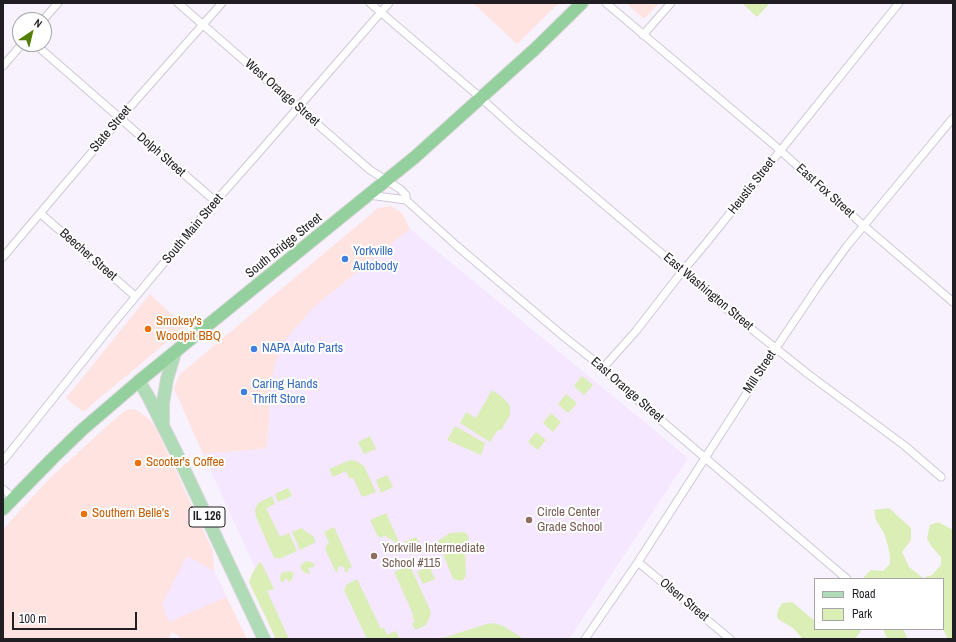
<!DOCTYPE html>
<style>
body{margin:0}
#map{position:relative;width:956px;height:642px;overflow:hidden;background:#f8f1fe;font-family:"Archivo Narrow",sans-serif}
canvas{display:block}
.frame{position:absolute;inset:0;border:4px solid #201d23;pointer-events:none}
.legend{position:absolute;left:814px;top:578px;width:130px;height:52px;box-sizing:border-box;background:#fff;border:1px solid #a6a5a7;margin:0;padding:5px 7px;list-style:none;font-size:12px;color:#201d23}
.legend li{display:flex;align-items:center;gap:8px;height:20px}
.legend b{width:20px;border:1px solid #a6a5a7}
.north{position:absolute;left:12px;top:12px;width:40px;height:40px;box-sizing:border-box;background:#fff;border:1px solid #a6a5a7;border-radius:50%;rotate:35deg;font-size:11px;font-weight:700;line-height:16px;text-align:center;color:#201d23}
.north::after{content:'';display:block;margin:auto;width:14px;height:18px;background:#517e03;clip-path:polygon(50% 0,100% 100%,50% 72%,0 100%)}
.scale{position:absolute;left:12px;top:612px;width:125px;height:18px;box-sizing:border-box;border:2px solid #201d23;border-top:0;padding-left:5px;font-size:12px;line-height:14px;white-space:nowrap;color:#201d23;-webkit-text-stroke:3px #fff;paint-order:stroke}
</style>
<div id="map">
<canvas width="956" height="642"></canvas>
<div class="frame"></div>
<ul class="legend">
<li><b style="height:5px;background:#afdcb6"></b>Road</li>
<li><b style="height:11px;background:#daeeb6"></b>Park</li>
</ul>
<div class="north">N</div>
<div class="scale">100 m</div>
</div>
<script>
const g = document.querySelector('canvas').getContext('2d');
g.lineJoin = 'round';
function fill(path, color) { g.fillStyle = color; g.fill(path, 'evenodd'); }
const poly = rows => new Path2D(rows.map(r => 'M' + r).join(''));
function stroke(path, color, width, dash) { g.strokeStyle = color; g.lineWidth = width; g.lineCap = dash ? 'butt' : 'round'; g.setLineDash(dash || []); g.stroke(path); }
function write(font, color, halo, rows, align = 'center') {
  g.font = font + ' "Archivo Narrow",sans-serif'; g.lineWidth = 4; g.setLineDash([]); g.textBaseline = 'middle'; g.strokeStyle = halo; g.fillStyle = color; for (const [text, x, y, turn = 0] of rows) {
    g.save(); g.translate(x, y); g.rotate((+turn || 0) * Math.PI / 180); g.textAlign = isNaN(turn) ? turn : align; if (halo) g.strokeText(text, 0, 0); g.fillText(text, 0, 0); g.restore();
  }
}
fill(poly([
 [473,3,559,3,517,44],
 [626,3,659,3,644,19],
 [391,206,402,213,410,229,313,308,273,376,267,446,262,449,203,454,174,389,179,375,378,208],
 [150,294,185,327,83,412,66,398],
 [135,409,149,419,156,428,213,551,214,571,247,639,183,639,172,632,168,639,6,639,3,637,3,529,49,479,96,436,123,412,128,410]
]), '#fee3e1');
fill(poly([
 [410,229,688,458,569,639,288,639,203,454,262,449,267,446,273,376,275,365,285,340,313,308],
 [187,556,214,571,226,597,169,622,162,604]
]), '#f4e7ff');
fill(poly([
 [742,3,770,3,757,17],
 [582,376,593,385,584,395,574,386],
 [492,390,501,396,510,405,510,415,502,429,497,431,490,442,460,423,466,412,476,418],
 [566,394,577,403,568,413,558,404],
 [551,413,561,422,553,432,543,423],
 [455,426,485,443,481,455,447,440],
 [536,432,546,440,538,450,528,442],
 [370,436,376,449,364,454,358,442],
 [350,460,356,461,364,466,376,492,362,497,353,478,349,478,346,471,333,477,329,469],
 [387,475,393,487,381,493,376,480],
 [288,488,292,496,278,502,275,494],
 [272,496,275,504,266,508,280,537,289,533,297,551,279,559,278,558,274,558,256,517,255,509,258,503],
 [889,508,911,528,911,540,902,552,909,567,923,578,932,575,941,565,941,557,931,546,927,538,930,525,938,522,953,530,953,639,948,639,943,628,943,579,865,579,864,577,871,570,883,571,890,564,890,556,888,546,884,533,876,520,874,510],
 [386,513,399,542,397,543,387,537,384,536,380,538,377,535,370,520],
 [334,527,352,567,348,569,349,571,345,572,344,571,345,570,344,567,342,567,341,566,338,567,338,571,336,572,325,549,329,542,324,532],
 [302,528,305,531,313,536,316,542,300,550,292,532],
 [465,532,469,538,465,551,466,576,462,581,453,579,438,541,450,533],
 [416,537,422,549,410,555,404,542],
 [306,561,312,562,315,566,314,567,308,568,310,573,309,574,304,572,301,569,301,565],
 [408,561,430,610,431,614,426,625,415,630,412,623,415,622,412,616,413,614,394,572,403,568,404,566,403,563],
 [261,562,274,589,267,591,289,639,276,639,249,582,253,572,259,563],
 [429,566,435,579,423,584,417,572],
 [289,571,294,573,292,579,289,582,286,578,283,582,281,582,280,578,281,573],
 [357,579,381,629,384,628,387,635,396,631,399,638,367,639,344,590,345,589,346,585],
 [792,602,815,621,815,629,862,629,855,639,803,639,793,628,778,619,777,616,778,610,782,603],
 [494,623,503,626,524,639,439,639,487,624],
 [883,629,903,629,908,639,887,639]
]), '#daeeb6');
const minor = poly([
 [178,3,370,170,400,189,406,195,406,200],
 [370,3,481,98,514,128,734,315,808,374,905,446,941,477],
 [606,3,773,144,864,226,953,302],
 [43,20,58,3],
 [643,35,671,3],
 [35,44,215,201],
 [3,66,22,44],
 [369,195,406,200,457,246,563,336,597,363,642,404,847,579],
 [41,214,135,296],
 [3,257,137,99,222,3],
 [603,368,636,331,677,278,707,242,899,3],
 [3,461,112,325,208,210,261,150,389,3],
 [3,489,13,498],
 [638,562,730,639],
 [585,639,638,562,776,348,820,283,847,246,953,118]
]);
const primary = poly([
 [139,381,148,396,177,454,264,639],
 [163,422,163,403,167,379,175,353]
]);
const trunk = poly([
 [3,509,52,459,83,429,139,381,415,157,535,49,582,3]
]);
stroke(minor, '#cfc7d7', 9);
stroke(primary, '#d7d6d7', 14);
stroke(trunk, '#d7d6d7', 14);
stroke(minor, '#fff', 7);
stroke(primary, '#afdcb6', 12);
stroke(trunk, '#94d09e', 12);
for (const [x, y, r, color] of [
 [345,259,4,"#3f7fe0"],
 [148,329,4,"#e8710a"],
 [254,349,4,"#3f7fe0"],
 [244,392,4,"#3f7fe0"],
 [138,463,4,"#e8710a"],
 [84,514,4,"#e8710a"],
 [529,520,4,"#8d6e63"],
 [374,556,4,"#8d6e63"]
]) { const dot = new Path2D(); dot.arc(x, y, r, 0, 2 * Math.PI); g.fillStyle = color; g.fill(dot); stroke(dot, '#fff', 1.5); }
for (const [x, y, w] of [
 [207,517,36]
]) { const box = new Path2D(); box.roundRect(x - w / 2, y - 10, w, 20, 3); g.fillStyle = '#fff'; g.fill(box); stroke(box, '#201d23', 1); }
write('bold 12px', '#201d23', null, [
 ["IL 126",207,517]
]);
write('13px', '#201d23', '#fff', [
 ["West Orange Street",282,93,41],
 ["State Street",111,129,-50],
 ["Dolph Street",161,155,41],
 ["Heustis Street",752,186,-52],
 ["East Fox Street",825,191,42],
 ["South Main Street",193,229,-50],
 ["South Bridge Street",284,246,-39],
 ["Beecher Street",88,255,41],
 ["East Washington Street",708,292,40],
 ["Mill Street",760,372,-57],
 ["East Orange Street",627,390,41],
 ["Olsen Street",684,600,40]
]);
write('13px', '#366cbe', '#fff', [
 ["Yorkville",353,252],
 ["Autobody",353,267],
 ["NAPA Auto Parts",262,349],
 ["Caring Hands",252,385],
 ["Thrift Store",252,400]
], 'left');
write('13px', '#c56008', '#fff', [
 ["Smokey's",156,322],
 ["Woodpit BBQ",156,337],
 ["Scooter's Coffee",146,463],
 ["Southern Belle's",92,514]
], 'left');
write('13px', '#785e54', '#fff', [
 ["Circle Center",537,513],
 ["Grade School",537,528],
 ["Yorkville Intermediate",382,549],
 ["School #115",382,564]
], 'left');
</script>
